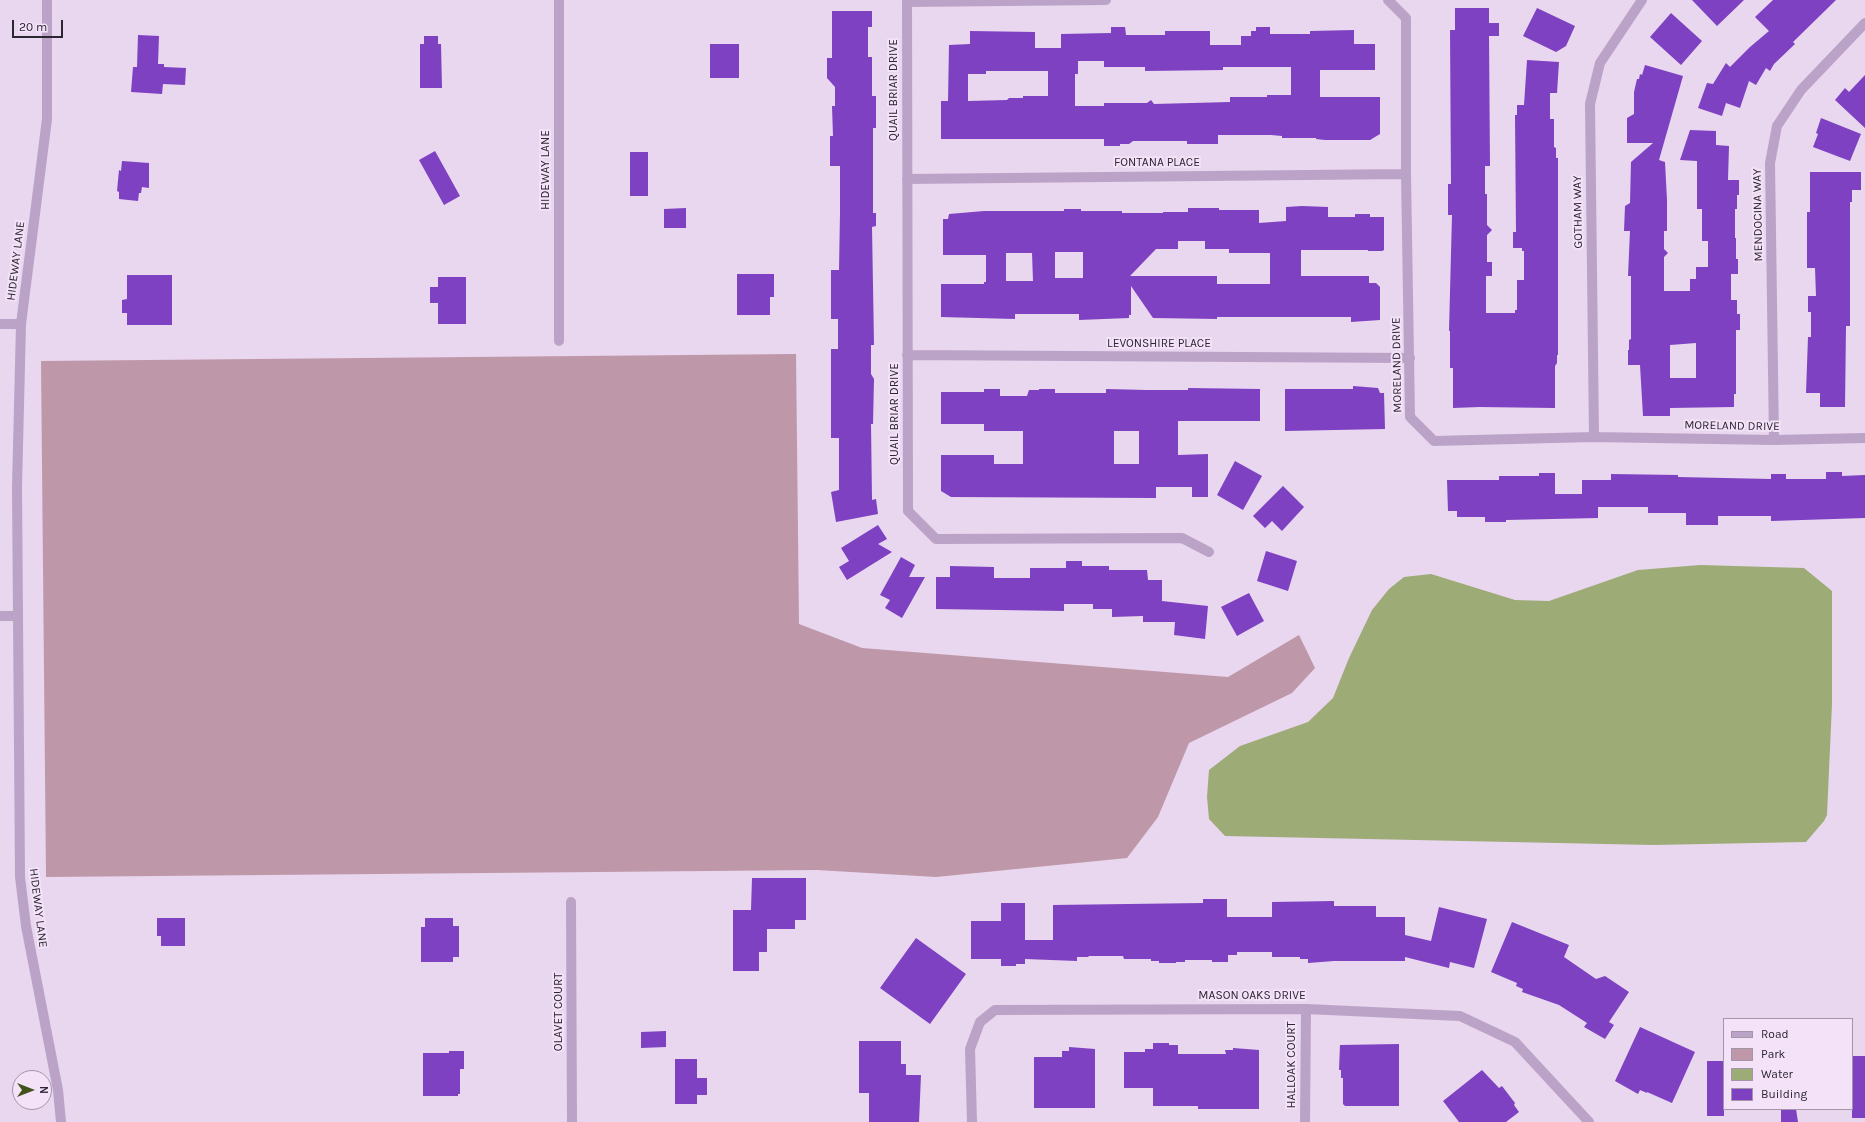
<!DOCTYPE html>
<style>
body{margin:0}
#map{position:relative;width:1865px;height:1122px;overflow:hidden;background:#e9d6ef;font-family:Karla,sans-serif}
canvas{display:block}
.legend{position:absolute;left:1723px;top:1018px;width:130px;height:92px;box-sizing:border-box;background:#f3e2f8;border:1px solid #a396a9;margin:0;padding:5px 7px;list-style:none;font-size:12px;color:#2c2532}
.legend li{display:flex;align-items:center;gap:8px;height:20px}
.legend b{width:20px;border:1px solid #a396a9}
.north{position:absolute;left:12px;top:1070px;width:40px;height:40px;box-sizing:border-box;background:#f3e2f8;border:1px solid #a396a9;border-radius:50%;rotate:90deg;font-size:11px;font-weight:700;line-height:16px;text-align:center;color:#2c2532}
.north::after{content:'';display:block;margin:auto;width:14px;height:18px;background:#42521c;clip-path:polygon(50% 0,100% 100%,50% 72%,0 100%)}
.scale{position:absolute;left:12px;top:20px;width:51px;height:18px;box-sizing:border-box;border:2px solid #2c2532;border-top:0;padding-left:5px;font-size:12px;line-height:14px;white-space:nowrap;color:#2c2532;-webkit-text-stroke:3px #f3e2f8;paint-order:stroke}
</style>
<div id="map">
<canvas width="1865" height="1122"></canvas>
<ul class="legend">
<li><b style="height:5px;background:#bba3c7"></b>Road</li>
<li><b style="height:11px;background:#be97a8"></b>Park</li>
<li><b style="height:11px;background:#9dab76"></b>Water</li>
<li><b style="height:11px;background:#7d41c2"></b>Building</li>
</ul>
<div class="north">N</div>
<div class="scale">20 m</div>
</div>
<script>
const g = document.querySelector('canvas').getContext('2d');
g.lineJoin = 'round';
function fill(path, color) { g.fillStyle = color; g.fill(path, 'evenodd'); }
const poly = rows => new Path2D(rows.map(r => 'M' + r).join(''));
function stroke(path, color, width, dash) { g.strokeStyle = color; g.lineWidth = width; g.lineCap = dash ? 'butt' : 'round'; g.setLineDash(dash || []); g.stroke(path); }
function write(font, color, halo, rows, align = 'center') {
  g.font = font + ' Karla,sans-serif'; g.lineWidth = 4; g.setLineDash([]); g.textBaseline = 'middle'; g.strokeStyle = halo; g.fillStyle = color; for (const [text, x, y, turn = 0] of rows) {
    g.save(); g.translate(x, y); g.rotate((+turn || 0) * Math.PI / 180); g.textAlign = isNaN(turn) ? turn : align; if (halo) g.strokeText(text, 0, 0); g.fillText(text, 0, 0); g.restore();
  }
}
fill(poly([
 [796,354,799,624,862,648,1228,677,1299,635,1315,668,1292,693,1189,743,1158,817,1127,858,936,877,817,870,46,877,41,361]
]), '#be97a8');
fill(poly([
 [1700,565,1804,568,1832,591,1832,704,1827,815,1824,821,1806,842,1653,845,1225,836,1209,819,1207,797,1209,770,1240,746,1308,722,1333,698,1349,658,1372,610,1389,589,1404,577,1431,574,1515,600,1549,601,1638,570]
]), '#9dab76');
fill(poly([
 [1692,0,1744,0,1717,26],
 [1773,0,1836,0,1793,42,1795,44,1774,64,1770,71,1766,68,1756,85,1749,81,1740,108,1726,103,1722,116,1698,108,1707,83,1713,84,1726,63,1730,67,1750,47,1769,31,1755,17],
 [1455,8,1489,8,1489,23,1499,23,1499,36,1489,36,1490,166,1485,166,1485,194,1487,194,1487,225,1492,230,1487,235,1487,262,1492,262,1492,276,1486,276,1486,313,1515,313,1515,310,1517,310,1517,280,1524,280,1524,251,1522,251,1522,248,1513,248,1513,232,1516,232,1515,115,1517,115,1517,105,1524,105,1527,60,1559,62,1557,93,1550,93,1550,119,1554,119,1554,147,1556,148,1556,158,1558,158,1558,355,1557,355,1557,363,1555,366,1555,408,1479,407,1453,408,1453,368,1450,368,1450,331,1449,331,1452,215,1448,215,1448,184,1451,184,1450,30,1455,30],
 [1537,8,1575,26,1566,46,1556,52,1523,36],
 [832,11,872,11,872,27,868,27,868,57,872,57,872,96,876,96,876,128,873,128,873,213,876,213,876,226,872,227,874,345,871,345,871,374,874,379,873,424,871,424,872,500,876,499,878,514,836,522,831,492,839,490,839,438,831,438,831,349,838,349,838,319,831,319,831,270,839,270,840,213,840,166,830,166,830,136,833,136,832,106,835,106,835,87,827,78,827,58,832,58],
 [1671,13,1702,41,1681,65,1650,37],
 [1111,27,1125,27,1126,35,1165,35,1165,31,1210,31,1210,45,1241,45,1241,36,1251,36,1251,31,1256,31,1256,27,1270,27,1270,34,1310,34,1310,31,1354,30,1354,44,1375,44,1375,70,1320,70,1320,97,1380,97,1380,134,1370,140,1325,140,1316,139,1316,138,1282,138,1282,136,1271,135,1218,135,1218,144,1187,144,1187,141,1133,141,1129,144,1120,144,1120,146,1104,146,1104,139,941,139,941,101,948,101,949,45,970,44,970,31,1035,32,1035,48,1061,48,1061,34,1111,33],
 [1078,61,1104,61,1104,67,1145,67,1145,71,1223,70,1223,67,1291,67,1291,95,1267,95,1267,97,1230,97,1230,102,1154,104,1151,100,1147,103,1104,103,1104,106,1075,106,1075,74,1078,74],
 [986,71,1048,71,1048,96,1023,96,1023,98,1009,98,1007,100,968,101,968,74,986,74],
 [138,35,159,36,158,64,164,64,164,67,186,68,185,85,163,84,162,94,131,92,133,67,137,67],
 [424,36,438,36,438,44,441,44,442,88,420,88,420,44,424,44],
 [710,44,739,44,739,78,710,78],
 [1645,65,1683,76,1659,160,1665,162,1667,200,1667,231,1664,231,1664,249,1668,253,1664,257,1664,291,1690,291,1690,279,1696,279,1696,267,1708,267,1708,241,1702,241,1702,209,1697,209,1697,161,1680,160,1690,130,1716,131,1716,145,1729,146,1728,180,1739,180,1739,195,1737,195,1737,209,1735,209,1735,238,1736,238,1736,259,1738,259,1738,274,1731,274,1731,300,1737,300,1737,314,1740,314,1740,330,1736,330,1736,394,1734,394,1734,407,1670,408,1670,416,1643,416,1640,365,1628,365,1628,350,1629,350,1629,340,1631,339,1631,276,1628,276,1630,231,1624,231,1625,206,1630,203,1631,162,1653,143,1627,143,1627,118,1634,114,1634,92,1637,79,1639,79,1640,74,1642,75],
 [1696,343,1696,378,1670,378,1670,345],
 [1865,75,1865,128,1835,100,1845,88,1849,92],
 [1821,118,1861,134,1850,161,1813,147,1818,134,1816,133],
 [435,151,460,196,444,205,419,160],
 [630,152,648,152,648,196,630,196],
 [122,161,149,163,149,188,142,187,141,193,139,193,138,201,119,199,119,192,117,191,119,170,121,171],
 [1810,172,1861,172,1861,190,1852,190,1852,202,1850,202,1850,326,1846,326,1845,407,1820,407,1820,393,1806,393,1808,337,1811,337,1811,312,1808,312,1808,296,1816,296,1815,268,1807,268,1807,212,1810,212],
 [1302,206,1328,207,1328,217,1355,217,1355,214,1370,214,1370,217,1384,217,1384,250,1382,251,1368,251,1368,250,1301,250,1301,276,1369,276,1369,283,1376,283,1380,287,1380,320,1351,322,1351,317,1217,317,1217,319,1153,318,1131,286,1131,315,1129,315,1129,318,1079,320,1079,314,1015,314,1015,319,941,317,941,284,984,284,984,282,986,282,986,255,943,255,943,219,948,219,949,214,984,211,1064,211,1064,209,1081,209,1081,211,1122,211,1122,213,1163,213,1163,212,1188,212,1188,208,1219,208,1219,210,1259,210,1259,223,1286,221,1286,207],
 [1178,241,1205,241,1205,249,1229,249,1229,253,1270,253,1270,284,1217,284,1217,276,1130,276,1156,249,1178,249],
 [1055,252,1083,252,1083,278,1055,278],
 [1006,253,1032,253,1033,281,1006,281],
 [686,208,686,228,664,228,664,209],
 [737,274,774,274,774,297,770,297,770,315,737,315],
 [127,275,172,275,172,325,127,325,127,313,122,313,122,300,127,299],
 [438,277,466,277,466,324,438,324,438,303,430,303,430,287,438,287],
 [1353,386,1378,388,1380,393,1384,393,1385,429,1285,431,1285,389,1353,389],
 [1188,388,1260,389,1260,421,1178,421,1178,455,1208,454,1208,497,1192,497,1192,487,1156,487,1156,498,951,497,941,491,941,455,994,455,994,464,1023,464,1023,431,984,431,984,424,941,424,941,392,984,392,984,389,1000,389,1000,396,1027,396,1029,390,1039,390,1039,389,1055,389,1055,393,1106,393,1106,389,1147,390,1188,390],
 [1114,431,1139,431,1139,464,1114,464],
 [1235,461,1262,476,1243,510,1217,495],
 [1826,472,1842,472,1842,476,1865,475,1865,518,1771,521,1771,516,1718,516,1718,525,1686,525,1686,513,1648,513,1648,507,1598,507,1598,518,1506,520,1506,522,1485,522,1485,517,1457,517,1457,511,1448,511,1447,480,1499,480,1499,476,1539,476,1539,473,1555,473,1555,494,1582,494,1582,480,1611,480,1611,474,1678,475,1678,477,1771,479,1771,474,1786,474,1786,479,1826,479],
 [1283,486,1304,507,1282,531,1272,521,1265,528,1253,516],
 [878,525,887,539,878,544,892,552,847,580,839,567,849,561,841,548],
 [1266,551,1297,561,1288,591,1257,581],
 [901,557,915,565,909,577,925,577,902,618,885,608,890,600,880,595],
 [1066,561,1082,561,1082,566,1109,566,1109,570,1147,570,1148,580,1162,580,1162,601,1208,606,1205,639,1174,635,1175,622,1143,622,1143,616,1112,617,1112,609,1093,609,1093,604,1064,604,1064,611,936,609,936,577,950,577,950,566,994,567,994,578,1030,578,1030,568,1066,568],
 [1249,593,1264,621,1237,636,1221,607],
 [752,878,806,878,806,920,795,920,795,929,767,929,767,952,759,952,759,971,733,971,733,910,751,910],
 [1203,899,1227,899,1227,917,1272,917,1272,902,1334,901,1334,906,1376,906,1376,917,1405,917,1405,935,1431,941,1439,907,1487,919,1474,968,1450,962,1449,968,1405,957,1405,961,1334,961,1308,963,1308,959,1300,959,1300,957,1272,957,1272,952,1237,952,1237,955,1228,955,1228,962,1212,962,1212,960,1185,960,1185,962,1176,962,1176,963,1159,963,1159,961,1151,961,1151,959,1124,959,1123,956,1089,956,1088,957,1077,957,1077,961,1025,959,1025,964,1016,964,1016,966,1001,966,1001,959,971,959,971,921,1001,921,1001,903,1025,903,1025,940,1053,940,1053,905,1203,903],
 [157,918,185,918,185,946,161,946,161,936,157,936],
 [425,918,453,918,453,926,459,926,459,957,453,957,453,962,421,962,421,927,425,927],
 [1512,922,1569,945,1564,957,1596,979,1605,976,1629,992,1609,1022,1614,1025,1605,1039,1584,1027,1587,1023,1559,1005,1522,992,1523,989,1516,986,1517,983,1491,972],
 [916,938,966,974,930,1024,880,988],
 [1640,1027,1695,1052,1672,1103,1647,1092,1647,1093,1640,1090,1638,1094,1615,1081],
 [666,1031,666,1047,641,1048,641,1032],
 [859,1041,901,1041,901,1064,906,1064,906,1075,921,1075,919,1122,869,1122,869,1093,859,1093],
 [1153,1043,1169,1043,1169,1045,1178,1045,1178,1054,1226,1054,1225,1050,1233,1050,1233,1048,1259,1050,1259,1109,1198,1109,1198,1106,1153,1106,1153,1088,1124,1088,1124,1052,1145,1052,1145,1049,1153,1049],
 [1399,1044,1399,1106,1345,1106,1343,1104,1343,1078,1341,1078,1341,1070,1339,1070,1340,1045],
 [1069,1047,1095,1049,1095,1108,1034,1108,1034,1057,1062,1057,1062,1051,1069,1051],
 [449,1051,464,1051,464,1069,460,1069,460,1094,458,1094,458,1096,423,1096,423,1053,449,1053],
 [1852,1056,1865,1056,1865,1118,1852,1118],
 [675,1059,697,1059,697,1078,707,1078,707,1095,697,1095,697,1104,675,1104],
 [1707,1061,1724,1061,1724,1116,1707,1116],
 [1482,1070,1499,1088,1502,1086,1515,1103,1514,1105,1519,1112,1506,1122,1459,1122,1443,1101],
 [1781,1109,1796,1109,1798,1122,1781,1122]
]), '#7d41c2');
stroke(poly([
 [47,0,47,119,21,324,17,487,20,877,26,926,58,1090,61,1122],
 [559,0,559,341],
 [907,0,908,511,936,539,1182,538,1209,552],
 [1388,0,1406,18,1406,174,1410,417,1434,441,1594,437,1774,440,1865,438],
 [907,2,1106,0],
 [907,179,1406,174],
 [0,324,21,324],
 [907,355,1410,358],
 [1594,437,1590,104,1600,63,1642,0],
 [1774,440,1770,163,1777,126,1801,90,1865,23],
 [0,616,18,616],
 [571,902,572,1122],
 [972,1122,970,1049,980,1022,995,1010,1306,1009,1460,1016,1515,1042,1589,1122],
 [1305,1122,1306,1009]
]), '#bba3c7', 10);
write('12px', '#2c2532', '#f3e2f8', [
 ["QUAIL BRIAR DRIVE",894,90,-90],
 ["FONTANA PLACE",1157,163],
 ["HIDEWAY LANE",546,170,-90],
 ["GOTHAM WAY",1578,212,-91],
 ["MENDOCINA WAY",1758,215,-91],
 ["HIDEWAY LANE",16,261,-83],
 ["LEVONSHIRE PLACE",1159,344],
 ["MORELAND DRIVE",1397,365,-91],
 ["QUAIL BRIAR DRIVE",895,414,-90],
 ["MORELAND DRIVE",1732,426,1],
 ["HIDEWAY LANE",38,908,83],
 ["MASON OAKS DRIVE",1252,996],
 ["OLAVET COURT",559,1012,-90],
 ["HALLOAK COURT",1292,1065,-90]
]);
</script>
